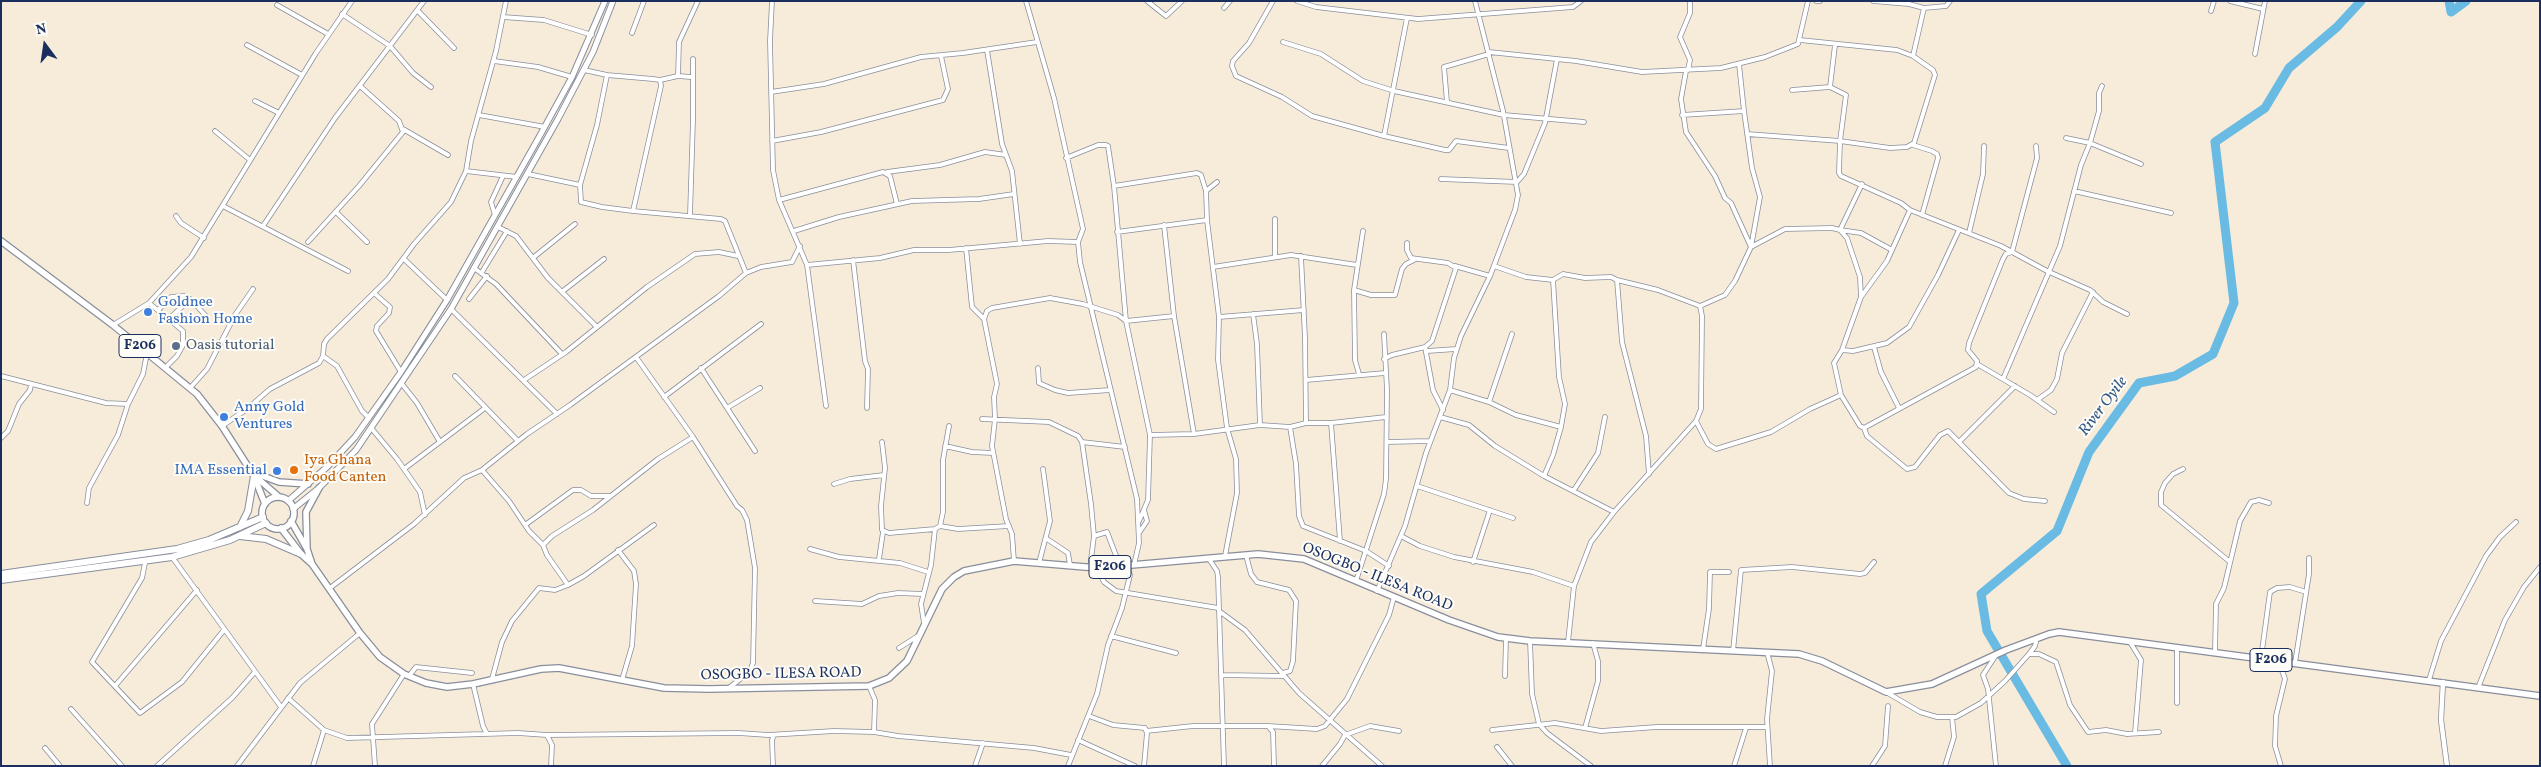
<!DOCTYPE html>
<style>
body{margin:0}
#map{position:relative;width:2541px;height:767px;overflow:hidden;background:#f7ecda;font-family:Vollkorn,serif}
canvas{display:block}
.frame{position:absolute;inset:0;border:2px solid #1b2f5e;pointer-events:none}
.north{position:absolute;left:20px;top:20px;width:50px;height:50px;-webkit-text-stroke:4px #fdfcf7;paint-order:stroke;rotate:346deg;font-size:14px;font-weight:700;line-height:20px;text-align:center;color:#1b2f5e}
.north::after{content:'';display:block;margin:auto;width:18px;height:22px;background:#1b2f5e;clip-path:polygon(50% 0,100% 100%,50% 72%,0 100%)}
</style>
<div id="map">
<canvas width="2541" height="767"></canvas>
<div class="frame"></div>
<div class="north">N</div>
</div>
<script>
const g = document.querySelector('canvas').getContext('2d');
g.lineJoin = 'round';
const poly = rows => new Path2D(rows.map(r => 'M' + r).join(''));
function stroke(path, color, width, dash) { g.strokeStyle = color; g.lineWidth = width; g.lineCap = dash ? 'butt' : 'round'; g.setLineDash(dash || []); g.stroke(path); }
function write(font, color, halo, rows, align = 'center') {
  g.font = font + ' Vollkorn,serif'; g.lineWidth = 4; g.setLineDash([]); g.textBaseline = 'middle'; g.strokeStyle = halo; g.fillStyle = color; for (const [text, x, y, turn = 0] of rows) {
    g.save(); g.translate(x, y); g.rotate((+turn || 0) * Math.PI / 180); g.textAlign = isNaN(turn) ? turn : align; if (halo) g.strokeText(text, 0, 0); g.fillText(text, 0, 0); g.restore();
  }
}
stroke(poly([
 [2449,1,2451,12,2466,1],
 [2067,766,1987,631,1981,594,2057,531,2089,452,2139,383,2175,376,2213,354,2234,303,2215,142,2265,108,2289,68,2337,27,2361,1]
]), '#69bbe4', 9);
const minor = poly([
 [772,1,770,41,773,170,779,200,807,265,826,406],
 [1026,1,1054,98,1083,229,1078,242,1080,262,1137,499,1139,543,1134,565],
 [1147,1,1166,16,1182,1],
 [1273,1,1249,43,1233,61,1232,66,1236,76,1282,97,1312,116,1384,136,1445,150,1449,150,1456,141,1509,148],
 [1297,1,1316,7,1418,19,1573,7,1581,1],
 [1816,1,1820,1],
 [1873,1,1909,4,1924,8,1946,6,1950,1],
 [2230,1,2263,9],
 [277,5,328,34],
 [1224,8,1230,1],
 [418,11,454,48],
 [2211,11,2214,1],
 [342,14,390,46,413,73,431,87],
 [503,17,544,20,592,35],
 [632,33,644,1],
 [1283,42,1321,54,1363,81,1394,91,1504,115,1584,122],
 [247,45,302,75],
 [987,50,1002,144,1012,171,1020,244],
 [1489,52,1576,61,1642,72,1721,68,1765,57,1798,44,1808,1],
 [2255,54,2265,1],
 [1913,56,1924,8],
 [494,61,538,67,572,77],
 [1739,64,1744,111],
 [584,70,607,75],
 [1688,70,1690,60,1680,37,1690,13,1690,3],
 [1686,71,1681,99,1686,132,1715,176,1725,198,1731,203,1751,247,1785,229,1832,228,1840,230,1847,238,1860,277,1861,297,1842,350,1834,363,1841,395,1860,426,1864,428,1976,367,1977,361,1968,350,1969,343,2003,259,2006,254,2012,252,2037,158,2036,146],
 [678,76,679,42,698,1],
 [660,80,678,76,691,77],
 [1830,87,1835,45],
 [1792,90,1830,87,1846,95,1840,141,1839,173,1841,176,1901,203,1910,210,1887,261,1861,297],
 [771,92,824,84,921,57,963,53,1037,42],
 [255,101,279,113],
 [1447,102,1444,67,1489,54],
 [479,115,545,127],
 [1682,115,1744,111,1752,168,1760,197,1751,247,1735,281,1725,295,1700,306],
 [403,129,448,155],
 [215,131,250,160],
 [1747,134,1840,141,1890,148,1907,147,1914,143,1935,75,1933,70,1913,56,1897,50,1800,40],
 [1384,136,1407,18],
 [2066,138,2090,143,2141,164],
 [772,141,821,132,943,100,948,89,941,56],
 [1913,145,1932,151,1937,154,1938,158,1922,215],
 [1066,158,1098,145,1106,145,1108,146,1114,186,1197,173,1201,175,1206,191],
 [466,171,517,177],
 [887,172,940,165,985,152,1006,155],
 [528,174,580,185],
 [1441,179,1517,182,1524,174,1545,123,1557,59],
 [1217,182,1206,191,1207,220,1219,317,1218,360,1227,428,1236,459,1237,493,1225,556],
 [1862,184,1840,230,1861,233,1892,250],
 [1114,186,1126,321,1150,435,1148,500,1139,521],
 [2074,191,2171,213],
 [779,200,883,172,890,176,897,204],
 [223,206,348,271],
 [1910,210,2001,246,2047,271,2090,290,2103,302,2127,314],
 [633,211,661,86,660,80,653,79,607,75,597,125,580,185,581,202,602,207,633,211,721,219,725,221,746,273],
 [336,212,367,242],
 [495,215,491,202,503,176],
 [690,215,693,120,693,59],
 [176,216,181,223,204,238],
 [1275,219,1275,256],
 [1164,225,1174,316,1194,434],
 [263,226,335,118,424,1],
 [498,227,516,236,548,278,597,327],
 [794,231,839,217,912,201,979,199,1014,194],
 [1117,232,1207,220],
 [1969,233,1983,174,1984,146],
 [308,242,359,186,403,132,399,121,360,86],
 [966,248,972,307,984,319,997,384,994,397,995,419,992,446,1006,519,1012,534,1014,561],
 [534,257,575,224],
 [404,259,447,300],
 [853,260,865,361,868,369,867,408],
 [807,265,880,258,914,250,949,250,1048,241,1078,242],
 [1455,266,1490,276],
 [1494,266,1526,277,1553,280,1563,274,1585,278,1611,277,1617,280,1622,342,1646,436,1649,474],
 [1213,267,1291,255,1357,265],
 [474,268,496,284,562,354],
 [482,272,507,231],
 [1354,290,1371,295,1395,295,1402,269,1406,264,1414,260],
 [563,291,604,259],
 [374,293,390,307,389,313,377,326,376,331,401,372],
 [469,299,487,276],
 [149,303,183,331,183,345,177,356,166,367],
 [451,309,557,414],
 [158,310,171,297,184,296,195,304,206,316],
 [1253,314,1257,344,1260,425],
 [1219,317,1304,310],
 [170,318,190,299],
 [984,319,987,311,992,308,1050,298,1083,304,1118,315,1126,321,1174,316],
 [113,325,149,303,191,257,316,53,352,1],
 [1425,347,1433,390,1443,410],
 [1874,347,1881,372,1899,408],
 [1842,350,1853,351,1887,343,1909,327,1938,275,1959,230],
 [1427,351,1456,349],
 [323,356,337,366,362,411,369,418],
 [636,357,693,437,737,506,742,510,747,520,755,568,753,663,750,671,729,688],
 [1384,359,1392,355,1425,347,1432,341,1456,268,1448,263,1411,258,1407,250,1407,243],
 [1977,364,2030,395,2054,412],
 [701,368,755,451],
 [1038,368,1039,383,1055,390,1068,393,1110,390],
 [1359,374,1355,360,1354,290,1363,231],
 [1,376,106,403,128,404],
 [455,376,518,441],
 [2003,379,2060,246,2081,165,2090,143,2099,111,2099,93,2102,86],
 [524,380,566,352,647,287,695,254,719,252,738,256],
 [1306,380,1385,373],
 [402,384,417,403,440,442],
 [191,387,207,369,235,315,253,289],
 [1450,390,1489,402,1516,415,1561,427,1565,404,1559,377,1553,280],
 [664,397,761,324],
 [2037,400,2051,390,2057,379,2062,353,2093,292],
 [1489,402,1512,334],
 [727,408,760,388],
 [1440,417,1469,425,1495,446,1544,476,1614,512],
 [982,419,1049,422,1078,436,1082,442,1091,504,1094,536,1090,567],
 [1696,421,1708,444,1716,449,1771,432,1810,409,1841,395],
 [1306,423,1331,423,1386,417],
 [1331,423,1340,541],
 [222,426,247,409,270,389,319,363,323,356,324,344,327,339,388,279,414,244,451,202,466,171,471,141,496,51,506,1],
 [1290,427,1296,464,1299,516,1303,526,1366,551,1389,566],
 [1864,428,1867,436,1907,469,1915,467,1940,435,1948,431,2009,493,2024,499,2045,501],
 [372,429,397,459,420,492,425,515],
 [1150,435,1194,434,1260,425,1290,427,1306,423,1305,338,1301,256],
 [1,438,8,431,19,404,30,390,31,384],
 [882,442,885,468,881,506,882,530,889,533,935,529,940,526,943,512,943,460,949,426],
 [1082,442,1125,447],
 [1387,442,1430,441],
 [1959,442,2015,386],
 [945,446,972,452,993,453],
 [404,469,485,408],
 [2183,469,2173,474,2165,483,2161,492,2161,505,2230,562],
 [482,470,509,501,529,531,543,545,547,555,568,585,555,590,539,588,512,621,502,642,492,679],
 [1544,476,1553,455,1561,427],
 [834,484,850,479,884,475],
 [1417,486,1513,518],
 [1574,490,1598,453,1605,417],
 [87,503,89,488,118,435,128,404,143,374,147,353],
 [525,525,573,490,581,490,591,496,611,496],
 [940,526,958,529,1009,526],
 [1139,533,1147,521,1144,510],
 [1094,536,1107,532,1120,566],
 [1401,536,1420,546,1454,557,1533,572,1574,586],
 [1047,539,1068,553,1070,565],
 [543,545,552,536,593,510,658,459,693,437],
 [810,549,839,557,900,563,928,572],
 [618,550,634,571,636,584,632,646,622,680],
 [1246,555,1251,574,1257,582,1289,590,1296,601,1293,661,1290,671,1283,673],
 [172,557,281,707],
 [879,559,883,532],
 [1209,559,1217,571,1218,577,1224,766],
 [1473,562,1490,510],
 [145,563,142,578,92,662,140,713,182,682,224,630],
 [1039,563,1050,521,1043,469],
 [1097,568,1104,582,1116,591,1218,608],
 [1356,581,1384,494,1386,479,1387,390,1384,334],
 [568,585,584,576,654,525],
 [330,588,414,524,464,478,482,470,527,434,570,405,719,296,746,273,761,267,792,262,800,246],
 [1377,591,1405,526,1426,453,1450,390,1454,358,1461,336,1490,276,1515,210,1518,195,1503,111,1475,1],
 [815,601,862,604,879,596,898,593,923,594],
 [1219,611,1245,630,1299,693,1382,766],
 [924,623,921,604,931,565,935,529],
 [1111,636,1176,653],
 [1530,641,1532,694,1539,724,1547,733,1591,766],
 [1568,642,1574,586,1591,542,1614,512,1696,421,1701,409,1702,316,1700,306,1658,290,1617,280],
 [2130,642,2141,660,2135,733],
 [899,648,918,636],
 [1703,649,1709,609,1710,572,1729,572],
 [1733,651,1741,570,1792,567,1860,574,1865,573,1874,562],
 [1767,652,1772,671,1767,719,1770,766],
 [2215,652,2216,604,2224,588,2240,521,2251,502,2259,500,2269,503],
 [2029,654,2039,654,2056,662,2070,705,2088,732,2106,730,2127,734,2159,732],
 [2261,658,2270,592,2277,588,2290,587,2306,592],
 [2279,662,2285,679,2276,716,2275,746,2281,766],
 [2295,663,2309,574,2309,558],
 [1222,675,1284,676],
 [409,676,416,667,472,673],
 [1505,676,1506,638],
 [2429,680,2441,641,2486,556,2500,537,2516,522],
 [473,684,483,726,487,734],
 [115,686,197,590],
 [869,686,875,700,874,732],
 [2478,688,2505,620,2524,587,2540,567],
 [1886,692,1920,712,1937,717,1956,717,1981,703,2005,681,2029,654,2035,646,2037,638],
 [288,698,324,730,347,738,518,733,547,735,739,733,768,735,834,731,874,732,898,736,1034,748,1071,755],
 [2177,703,2177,647],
 [71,709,122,766],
 [1089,716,1113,725,1145,728,1147,733,1144,766],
 [1268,726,1317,729,1325,726,1347,699,1389,615,1394,597],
 [1585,728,1598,681,1598,661,1593,643],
 [1492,730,1555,723,1601,731,1657,727,1767,727],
 [1146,731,1193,726,1268,726,1273,732,1274,766],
 [547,735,552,745,551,766],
 [1078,740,1135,766],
 [1497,747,1512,766],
 [45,748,60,766],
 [157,766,232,698,254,673],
 [237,766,300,683,360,633],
 [313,766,324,730],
 [375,766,372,724,404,674],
 [773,766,772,740,774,735],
 [975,766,983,743],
 [1068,766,1097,694,1108,645,1122,608,1130,575,1127,565],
 [1322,766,1340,744,1345,735,1370,726,1399,731],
 [1734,766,1746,728],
 [1872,766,1885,746,1888,706],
 [1945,766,1954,737,1952,717],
 [1996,766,1988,689,1983,675,1996,655]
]);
const tertiary = poly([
 [2443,682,2441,720,2447,766]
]);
const secondary = poly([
 [288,501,327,467,355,437,401,372,447,300,538,139,572,77,605,1],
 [293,509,319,488,356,450,451,309,558,119,593,52,613,1]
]);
const primary = poly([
 [1,241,113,325,197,394,222,426,254,476,265,504],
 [252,472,279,482,308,484],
 [256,477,279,497],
 '262 513a16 16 0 1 1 32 0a16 16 0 1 1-32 0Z',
 [291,521,307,549,312,564],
 [281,528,301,554,312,564,360,633,380,657,404,674,426,683,447,687,473,684,541,669,559,668,664,688,709,689,869,686,889,678,907,661,942,589,954,577,964,571,1014,561,1097,568,1258,554,1304,559,1449,620,1498,637,1530,641,1799,654,1822,661,1886,692,1932,684,2006,650,2049,634,2059,632,2540,696],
 [307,549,306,512,319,488]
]);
const trunk = poly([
 [240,527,248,511,254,476],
 [240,536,266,539,301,554],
 [1,574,177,549,209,540,263,517],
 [1,580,172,557,230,540,266,523]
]);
stroke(minor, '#898e9c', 5.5);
stroke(tertiary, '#898e9c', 6);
stroke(secondary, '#898e9c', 7);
stroke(primary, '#898e9c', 8);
stroke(trunk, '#898e9c', 8);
stroke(minor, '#fff', 4);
stroke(tertiary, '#fff', 4.5);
stroke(secondary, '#fff', 5);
stroke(primary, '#fff', 5.5);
stroke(trunk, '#fff', 6);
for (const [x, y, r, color] of [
 [148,312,5,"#3f7fe0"],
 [176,346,5,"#5c6f8a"],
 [224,417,5,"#3f7fe0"],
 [294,470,5,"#e8710a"],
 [277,471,5,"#3f7fe0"]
]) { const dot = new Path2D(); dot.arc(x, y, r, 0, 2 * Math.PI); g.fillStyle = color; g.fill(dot); stroke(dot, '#fdfcf7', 2); }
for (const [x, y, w] of [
 [140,346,42],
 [1110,567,42],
 [2271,660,42]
]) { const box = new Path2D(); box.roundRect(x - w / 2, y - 11.5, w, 23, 4); g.fillStyle = '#fdfcf7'; g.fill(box); stroke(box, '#1b2f5e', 1); }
write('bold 14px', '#1b2f5e', null, [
 ["F206",140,346],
 ["F206",1110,567],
 ["F206",2271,660]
]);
write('15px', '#366cbe', '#fdfcf7', [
 ["Goldnee",158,303],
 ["Fashion Home",158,320],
 ["Anny Gold",234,408],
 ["Ventures",234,425],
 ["IMA Essential",267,471,"right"]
], 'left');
write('15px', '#4e5e75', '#fdfcf7', [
 ["Oasis tutorial",186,346]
], 'left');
write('15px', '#c56008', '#fdfcf7', [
 ["Iya Ghana",304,461],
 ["Food Canten",304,478]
], 'left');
write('15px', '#1b2f5e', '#fdfcf7', [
 ["OSOGBO - ILESA ROAD",1377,578,22],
 ["OSOGBO - ILESA ROAD",781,675,-1]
]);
write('italic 16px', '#325986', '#fdfcf7', [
 ["River Oyile",2104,407,-53]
]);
</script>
